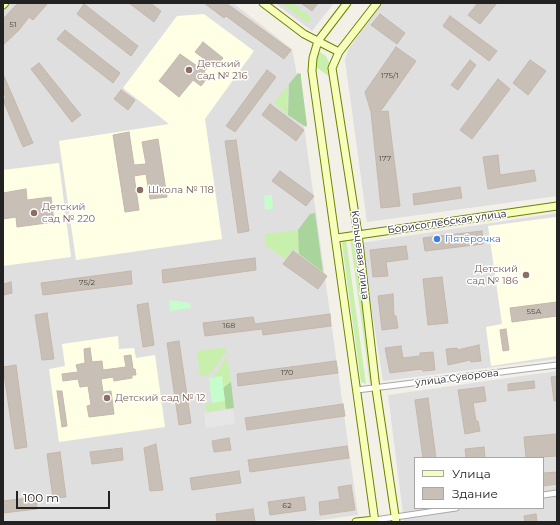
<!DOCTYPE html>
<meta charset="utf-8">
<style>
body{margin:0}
#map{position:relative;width:560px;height:525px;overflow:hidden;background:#f3f0e8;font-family:Montserrat,sans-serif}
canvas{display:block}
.frame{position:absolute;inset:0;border:4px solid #222;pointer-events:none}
.legend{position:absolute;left:414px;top:457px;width:130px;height:52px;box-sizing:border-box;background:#fff;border:1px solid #a7a7a7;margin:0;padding:5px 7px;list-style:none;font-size:12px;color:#222}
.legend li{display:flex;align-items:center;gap:8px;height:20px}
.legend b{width:20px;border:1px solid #a7a7a7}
.scale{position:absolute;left:16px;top:491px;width:94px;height:18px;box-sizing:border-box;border:2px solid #222;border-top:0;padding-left:5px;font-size:12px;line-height:14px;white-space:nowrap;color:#222;-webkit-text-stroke:3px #fff;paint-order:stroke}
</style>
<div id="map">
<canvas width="560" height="525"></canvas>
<div class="frame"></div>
<ul class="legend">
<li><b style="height:5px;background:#f7febb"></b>Улица</li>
<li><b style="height:11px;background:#c8c0b7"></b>Здание</li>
</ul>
<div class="scale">100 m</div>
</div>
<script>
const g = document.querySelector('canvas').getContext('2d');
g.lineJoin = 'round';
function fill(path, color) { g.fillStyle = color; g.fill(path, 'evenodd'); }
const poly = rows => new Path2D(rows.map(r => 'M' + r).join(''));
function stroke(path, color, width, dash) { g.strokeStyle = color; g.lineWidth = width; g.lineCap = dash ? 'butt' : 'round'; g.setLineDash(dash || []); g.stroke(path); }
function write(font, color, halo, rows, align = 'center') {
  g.font = font + ' Montserrat,sans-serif'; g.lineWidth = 3; g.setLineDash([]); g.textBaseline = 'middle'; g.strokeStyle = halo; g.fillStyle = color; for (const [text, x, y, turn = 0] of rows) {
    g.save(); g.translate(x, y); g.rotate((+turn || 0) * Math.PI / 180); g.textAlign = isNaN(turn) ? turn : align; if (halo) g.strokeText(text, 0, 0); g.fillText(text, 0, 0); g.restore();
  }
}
fill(poly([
 [11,3,233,3,292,49,296,69,358,515,306,522,3,522,3,11],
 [275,3,334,3,312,31],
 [382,3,557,3,557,196,367,222,345,60,348,50],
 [557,213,557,359,383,381,361,243],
 [557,371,557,522,404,522,388,395],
 [415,458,543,458,543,508,415,508]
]), '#e0dfdf');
fill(poly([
 [204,14,254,51,205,119,222,239,76,260,59,141,169,124,123,88,177,16],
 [59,163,71,257,3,266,3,170],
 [556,217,557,356,491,366,486,327,502,324,488,226],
 [118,336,119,349,134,348,136,358,155,355,165,427,59,442,49,369,65,366,62,344]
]), '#feffe5');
fill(poly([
 [281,3,292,3,312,18,308,23],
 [320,52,326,56,330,65,330,77,316,67,317,55],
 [289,84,287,98,288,115,274,103],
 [298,230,299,254,293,249,285,259,266,246,265,234],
 [346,238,366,384,361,382,342,244,343,239],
 [350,238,354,241,373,379,370,384],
 [226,347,226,352,209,375,200,376,197,351],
 [227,356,231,382,223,388,222,377,213,378],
 [225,401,226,409,206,412,205,404]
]), '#c9efac');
fill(poly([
 [298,73,301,74,301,78,307,125,306,127,288,115,289,84],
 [315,213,323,272,299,254,298,230,310,214],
 [231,382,234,408,226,409,223,388]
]), '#a9d49b');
fill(poly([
 [272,195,273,209,265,210,264,196],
 [169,300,190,303,191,308,170,311],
 [222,376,225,401,212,403,209,378]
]), '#c5fdcc');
fill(poly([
 [233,409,235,424,206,428,204,413]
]), '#e6e6e6');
const building = poly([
 [18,3,48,3,33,20,29,17,19,30,3,45,3,19,18,3],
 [129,3,150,3,161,11,154,22,129,3],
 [204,3,226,3,291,50,284,59,226,16,224,18,204,3],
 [301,3,318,3,312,11,301,3],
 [478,3,497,3,480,24,468,15,478,3],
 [84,4,138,46,131,56,77,14,84,4],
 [380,14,405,33,397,44,371,25,380,14],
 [450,16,497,51,489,61,443,26,450,16],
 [65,30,120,73,113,83,57,39,65,30],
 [203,42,223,58,215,68,210,64,204,72,209,76,201,86,193,80,179,97,159,81,180,54,197,66,203,58,195,52,203,42],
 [396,47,416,61,380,112,388,111,400,206,381,208,371,112,365,92,396,47],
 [470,60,476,65,458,90,451,85,470,60],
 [530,60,546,71,528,95,513,83,530,60],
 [39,63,81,115,72,122,31,69,39,63],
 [267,70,276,77,235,132,226,126,267,70],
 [3,74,33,143,23,147,3,100,6,98,3,90,3,74],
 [498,79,510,89,472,139,460,130,498,79],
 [121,90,135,100,128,110,114,99,121,90],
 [270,104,304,130,296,141,262,115,270,104],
 [129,132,134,165,146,164,142,142,158,139,167,197,150,199,146,174,134,176,139,210,125,212,113,135,129,132],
 [236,140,249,231,238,233,225,141,236,140],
 [498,155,500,175,534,170,536,181,488,189,483,157,498,155],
 [280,171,314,196,306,206,272,181,280,171],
 [460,187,462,198,414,205,413,194,460,187],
 [26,189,27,200,51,197,54,222,17,227,16,217,3,219,3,193,26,189],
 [482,231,483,244,425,251,423,238,482,231],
 [406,246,408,259,386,262,388,276,373,277,370,250,406,246],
 [293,251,327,276,318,289,283,264,293,251],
 [255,258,256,270,163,283,162,270,255,258],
 [131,271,132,284,43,295,41,283,131,271],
 [442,277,448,323,428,325,423,279,442,277],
 [11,282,12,293,3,295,3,284,11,282],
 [393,294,394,316,396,316,398,328,382,330,378,296,393,294],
 [557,302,557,316,512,322,510,308,557,302],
 [148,303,154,345,143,347,137,305,148,303],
 [47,313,54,359,42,360,35,315,47,313],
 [330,314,331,326,263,335,262,329,205,336,203,323,253,317,255,324,330,314],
 [506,329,509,350,503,351,500,330,506,329],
 [179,341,191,423,179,425,167,343,179,341],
 [479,345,481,361,471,362,470,360,448,365,446,349,457,348,457,350,479,345],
 [401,346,403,358,420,356,420,353,433,352,435,370,423,371,422,369,390,373,385,348,401,346],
 [90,348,92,362,102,361,103,370,126,367,124,356,131,355,133,369,135,369,136,375,132,375,132,378,114,381,113,377,101,379,103,392,111,391,114,414,89,417,87,406,91,405,88,386,80,387,78,379,63,381,62,374,78,372,76,365,85,363,84,349,90,348],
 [336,361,338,373,238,386,237,374,336,361],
 [16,365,27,447,15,449,3,367,16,365],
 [557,376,557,401,554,401,551,377,557,376],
 [534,381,535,388,508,391,508,384,534,381],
 [484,387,486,401,473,403,476,421,478,421,480,431,465,434,458,390,484,387],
 [57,391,62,391,67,426,62,427,57,391],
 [428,398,436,458,423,458,415,400,428,398],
 [343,404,345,416,247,430,245,418,343,404],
 [557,434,557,456,526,458,524,437,557,434],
 [229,438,231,450,214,452,212,441,229,438],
 [156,444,163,490,150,491,144,448,156,444],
 [347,446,349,458,250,472,248,460,347,446],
 [484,447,485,458,466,458,465,449,484,447],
 [122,448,123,460,92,464,90,452,122,448],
 [60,452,66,497,53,498,47,454,60,452],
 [239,471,241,483,192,490,190,478,239,471],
 [557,472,557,484,543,486,543,473,557,472],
 [351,485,355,510,320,515,319,502,340,499,338,487,351,485],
 [36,497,37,509,3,513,3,501,36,497],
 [304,497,306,510,270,515,268,502,304,497],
 [253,509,255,522,217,522,216,514,253,509],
 [536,514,537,522,525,522,524,516,536,514]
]);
fill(building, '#c8c0b7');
stroke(building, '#c6b7a9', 1);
const street = poly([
 [357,390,557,365],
 [543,495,557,493],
 [375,520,456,508]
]);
const secondary = poly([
 [263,3,304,34,339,52],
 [347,3,318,41,313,58,312,71,375,522],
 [377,3,339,52,332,68,358,234,376,389,396,522],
 [3,5,5,3],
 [337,238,557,206],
 [356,522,375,520]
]);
stroke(street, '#a9a9a9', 7);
stroke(secondary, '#6d8200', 9);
stroke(street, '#fff', 5);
stroke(secondary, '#f7febb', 7);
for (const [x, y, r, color] of [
 [189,70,4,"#8d6e63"],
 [140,190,4,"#8d6e63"],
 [34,213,4,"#8d6e63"],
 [437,239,4,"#3f7fe0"],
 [526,275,4,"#8d6e63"],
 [107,398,4,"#8d6e63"]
]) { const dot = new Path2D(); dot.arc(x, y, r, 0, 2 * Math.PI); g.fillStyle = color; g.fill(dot); stroke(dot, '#fff', 1.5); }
write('8px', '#4c4a47', null, [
 ["51",13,25],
 ["175/1",390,76],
 ["177",385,159],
 ["75/2",87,283],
 ["55А",534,312],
 ["168",229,326],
 ["170",287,373],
 ["62",287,506]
]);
write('10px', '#785e54', '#fff', [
 ["Детский",197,64],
 ["сад № 216",197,76],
 ["Школа № 118",148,190],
 ["Детский",42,207],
 ["сад № 220",42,219],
 ["Детский",518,269,"right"],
 ["сад № 186",518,281,"right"],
 ["Детский сад № 12",115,398]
], 'left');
write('10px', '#222', '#fff', [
 ["Борисоглебская улица",447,222,-8],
 ["Кольцевая улица",360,255,83],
 ["улица Суворова",457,378,-7]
]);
write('10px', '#366cbe', '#fff', [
 ["Пятёрочка",445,239]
], 'left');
</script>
